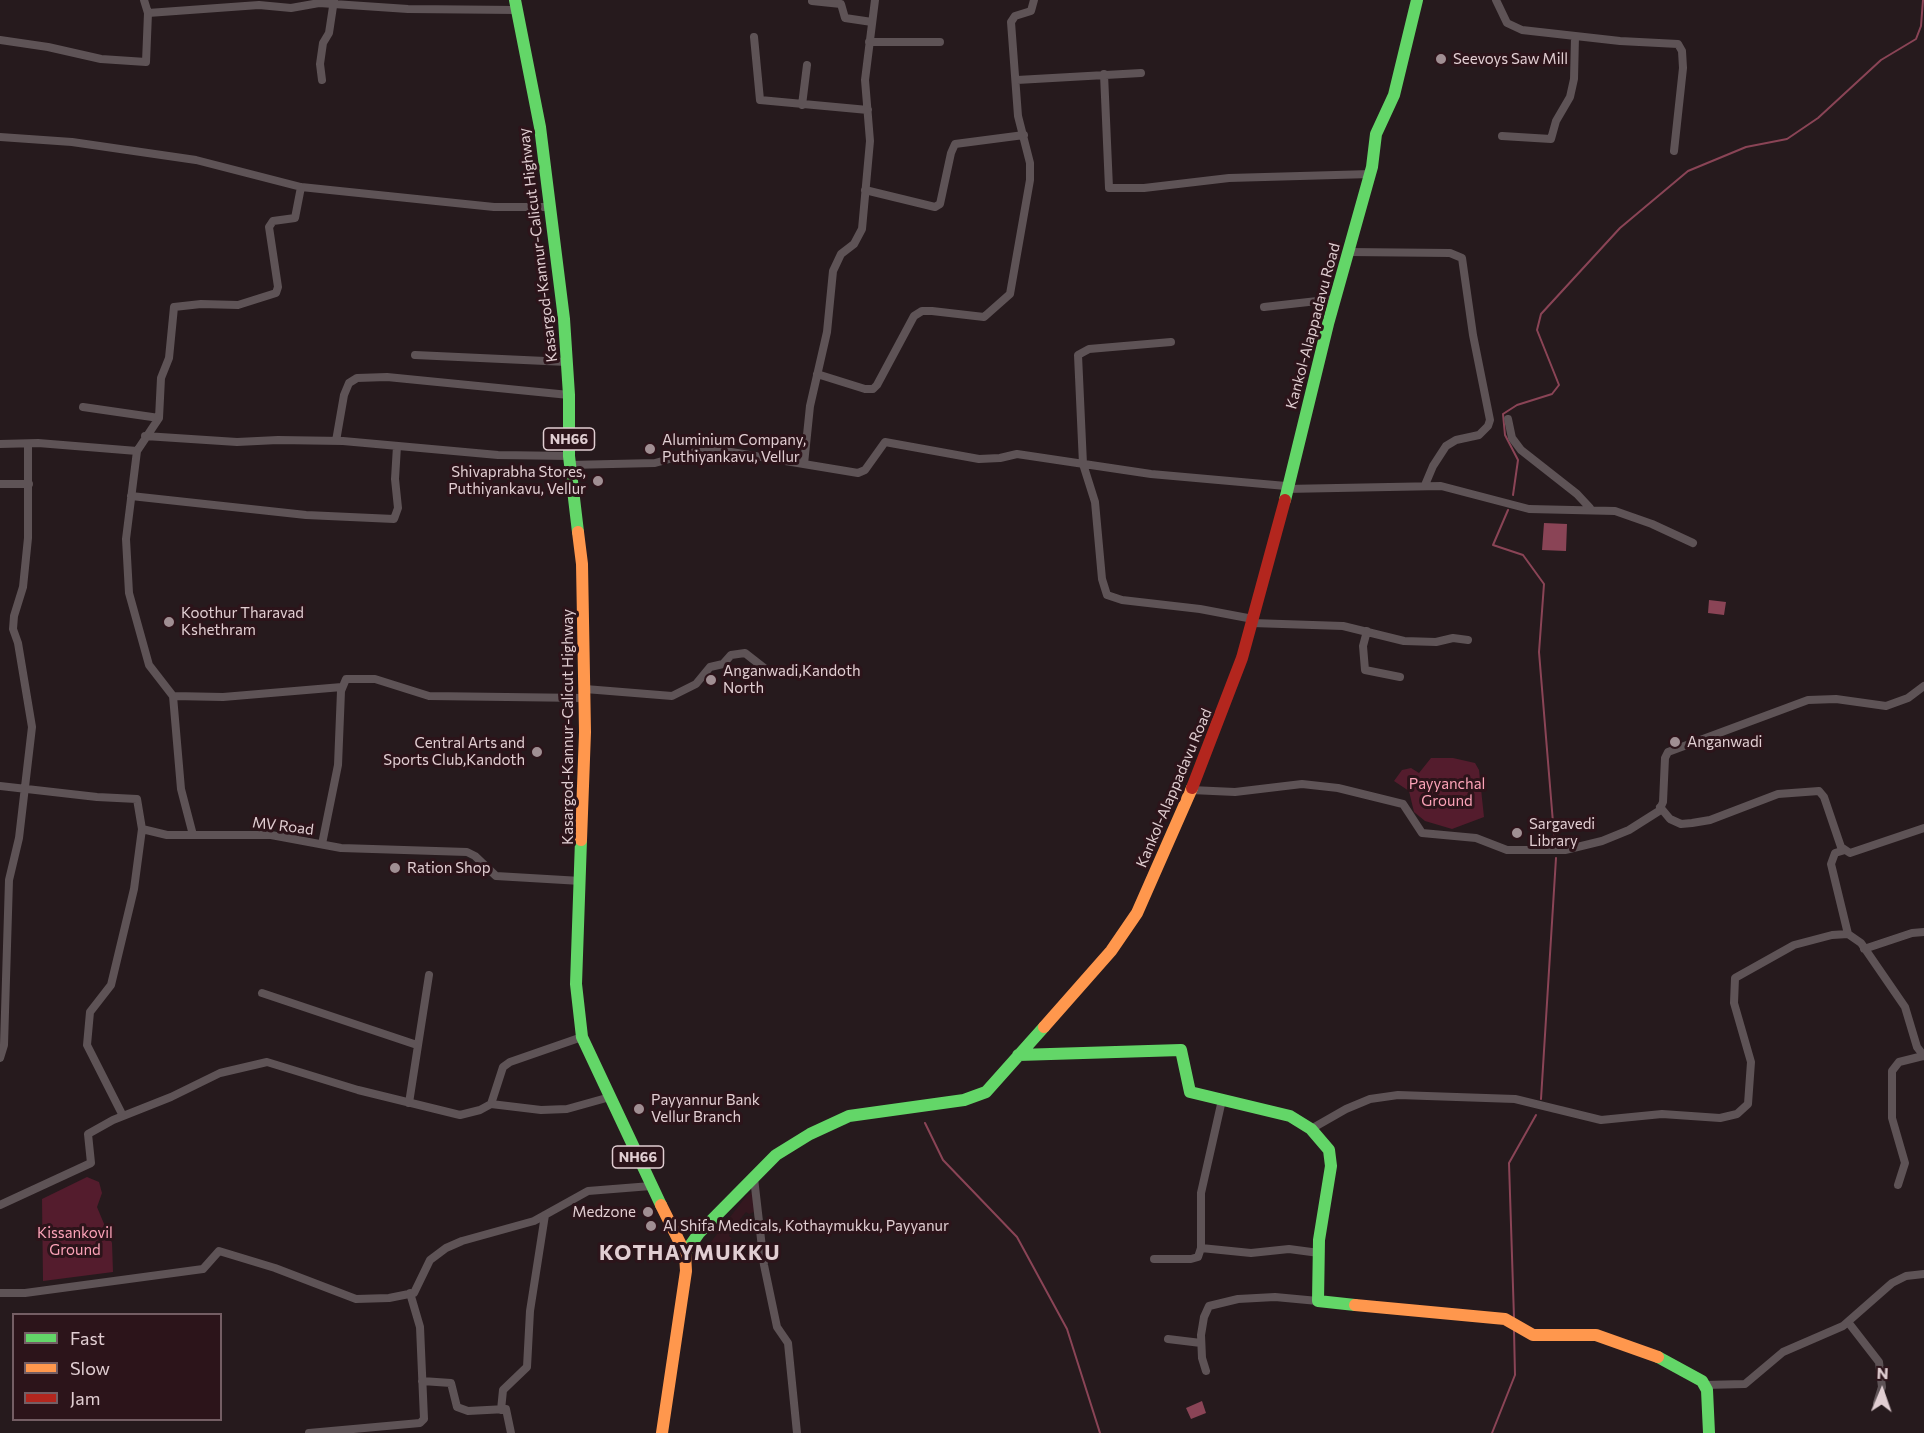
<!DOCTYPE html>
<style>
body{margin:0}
#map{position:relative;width:1924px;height:1433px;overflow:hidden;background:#261a1d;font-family:Commissioner,sans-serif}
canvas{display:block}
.legend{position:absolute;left:12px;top:1313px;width:210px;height:108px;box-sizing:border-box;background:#2c141a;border:2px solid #745e64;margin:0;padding:8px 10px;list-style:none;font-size:18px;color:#e1ced2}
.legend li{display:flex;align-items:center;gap:12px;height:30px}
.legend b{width:30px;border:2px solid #745e64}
.north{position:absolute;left:1852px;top:1361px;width:60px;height:60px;-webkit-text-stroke:4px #2c141a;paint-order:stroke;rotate:2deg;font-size:16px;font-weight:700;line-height:24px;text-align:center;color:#e1ced2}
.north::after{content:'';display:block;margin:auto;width:21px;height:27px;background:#e1ced2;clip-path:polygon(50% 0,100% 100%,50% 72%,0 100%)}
</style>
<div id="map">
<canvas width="1924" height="1433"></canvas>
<ul class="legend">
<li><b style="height:8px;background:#63d668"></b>Fast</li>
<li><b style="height:8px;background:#ff974d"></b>Slow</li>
<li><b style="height:8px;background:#b3261e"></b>Jam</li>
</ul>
<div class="north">N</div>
</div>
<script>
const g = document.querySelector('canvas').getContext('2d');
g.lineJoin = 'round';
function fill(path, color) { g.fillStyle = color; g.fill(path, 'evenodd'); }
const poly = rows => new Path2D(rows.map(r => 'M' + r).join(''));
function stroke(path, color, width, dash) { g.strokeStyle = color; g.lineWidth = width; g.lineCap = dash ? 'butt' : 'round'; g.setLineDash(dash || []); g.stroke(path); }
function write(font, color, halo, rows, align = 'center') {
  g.font = font + ' Commissioner,sans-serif'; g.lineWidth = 6; g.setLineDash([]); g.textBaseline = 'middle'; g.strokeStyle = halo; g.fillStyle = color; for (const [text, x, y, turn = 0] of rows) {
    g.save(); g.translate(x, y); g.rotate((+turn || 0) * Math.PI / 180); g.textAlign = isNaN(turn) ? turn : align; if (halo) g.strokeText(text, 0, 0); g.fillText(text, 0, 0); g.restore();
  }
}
fill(poly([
 [753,1192,757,1211,749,1214,746,1212,738,1222,741,1224,736,1232,730,1233,729,1236,732,1238,722,1251,710,1243,747,1195]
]), '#34171f');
fill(poly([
 [1431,758,1453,758,1475,763,1479,770,1484,817,1452,829,1425,821,1414,812,1409,791,1394,781,1402,770,1411,768,1419,773],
 [87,1177,99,1182,102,1193,97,1207,112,1243,113,1272,43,1281,42,1199]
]), '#541c2d');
fill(poly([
 [1544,523,1567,524,1566,551,1542,550],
 [1709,600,1726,602,1724,615,1708,613],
 [1202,1401,1206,1413,1191,1419,1186,1408]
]), '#8a4456');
stroke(poly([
 [1513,495,1518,460,1505,435,1503,414,1517,405,1552,394,1559,385,1537,330,1541,314,1620,228,1688,171,1746,147,1787,139,1818,118,1881,60,1916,39,1921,26,1923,0],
 [1508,510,1493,545,1523,555,1544,584,1539,652,1555,847],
 [1541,1099,1556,858],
 [925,1123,943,1160,1017,1237,1067,1329,1100,1433],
 [1514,1318,1509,1163,1536,1115],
 [1492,1433,1515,1375,1514,1330]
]), '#8a4456', 2);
stroke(poly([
 [1496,0,1507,23,1522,30,1620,41,1678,44,1682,51,1683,68,1674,151],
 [812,1,841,4,845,18,872,22],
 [148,13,259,5,291,8,319,3,408,9,517,10],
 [754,37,760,100,868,110],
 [0,40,48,47,101,59,146,62,148,13,144,0],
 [869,42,940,42],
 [1104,74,1109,188,1144,188,1229,178,1371,174],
 [322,80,320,64,323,43,329,33,334,0],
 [1017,80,1141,73],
 [802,105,807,65],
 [1502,136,1551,139,1556,121,1570,97,1574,79,1575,37],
 [0,137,72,142,196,160,301,187,494,207,550,207],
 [865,190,935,207,940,204,951,153,955,144,1024,135],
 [1348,252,1450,253,1462,258,1473,335,1490,420,1488,426,1479,435,1456,440,1446,446,1433,466,1425,485],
 [1264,307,1335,299],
 [1171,342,1089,349,1078,355,1083,464,1095,502,1102,579,1107,595,1122,600,1200,609,1253,619],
 [415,355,567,362],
 [817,374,865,389,873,389,877,385,914,316,922,311,932,311,984,317,1010,294,1030,180,1030,163,1018,116,1011,22,1015,16,1031,11,1034,0],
 [83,407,159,418],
 [1508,419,1512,438,1521,450,1577,494,1590,508],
 [145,436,237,442,278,440,343,441,498,455,569,456],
 [336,441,344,395,349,383,357,378,387,377,569,395],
 [0,444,38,443,137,451,126,539,129,593,149,665,173,696,181,789,193,835],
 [137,451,159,418,161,378,169,358,174,307,201,304,238,305,276,293,278,287,269,227,273,221,295,218,301,187],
 [804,464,810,406,827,332,833,271,841,254,854,244,862,229,870,141,865,80,875,0],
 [569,465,655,463,695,452,719,450,858,473,865,470,885,442,979,459,1000,458,1017,454,1151,474,1286,486],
 [0,484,29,484],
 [1285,489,1441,486,1529,509,1615,511,1652,524,1693,543],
 [131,496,306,515,394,519,398,508,395,479,397,446],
 [1252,623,1343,626,1404,641,1436,642,1453,638,1468,640],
 [1367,631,1363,646,1365,670,1400,677],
 [585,689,672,696,696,684,710,667,723,664,731,655,745,653,768,671,788,673],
 [173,696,223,697,342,687],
 [0,786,97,797,137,799,142,829,167,835,271,835,341,848,467,852,475,856,496,876,581,881],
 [1191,790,1235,792,1302,784,1338,788,1403,804,1422,833,1476,838,1507,850,1565,850,1602,841,1629,830,1659,811,1663,802,1665,758,1668,752,1808,700,1836,699,1886,706,1908,698,1924,686],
 [1660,807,1670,819,1681,824,1692,823,1710,820,1778,794,1819,791,1824,797,1841,847,1850,853,1924,828],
 [322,844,338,765,341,691,346,679,375,679,429,696,584,698],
 [1845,850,1835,853,1831,864,1848,934],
 [1864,949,1912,933,1924,932],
 [262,993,417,1045],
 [0,1058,4,1045,9,880,19,838,32,727,18,643,13,629,14,616,23,587,28,538,28,445],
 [409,1103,429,975],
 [491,1104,541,1110,567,1109,610,1097],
 [123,1116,87,1045,90,1012,111,985,134,889,142,829],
 [1311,1129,1346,1109,1370,1099,1398,1095,1515,1099,1601,1120,1662,1114,1720,1118,1737,1114,1748,1104,1751,1062,1734,1003,1735,978,1794,945,1832,935,1848,934,1861,943,1905,1007,1917,1047,1924,1056],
 [754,1178,764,1265,777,1327,788,1343,797,1433],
 [1898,1185,1905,1163,1892,1118,1892,1071,1899,1062,1923,1056],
 [0,1205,91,1163,88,1134,113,1120,171,1097,220,1073,267,1062,358,1090,460,1115,480,1110,491,1104,503,1067,510,1062,582,1037],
 [1201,1248,1251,1253,1289,1249,1319,1253],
 [1154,1259,1191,1259,1198,1257,1201,1248,1201,1193,1222,1100],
 [0,1293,25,1293,203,1269,219,1251,275,1268,356,1299,389,1298,414,1293,430,1260,446,1248,462,1241,534,1221,588,1191,651,1186],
 [1848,1322,1879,1362,1882,1387,1877,1403],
 [1168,1339,1201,1343],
 [1206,1371,1202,1358,1201,1335,1204,1317,1209,1306,1238,1299,1275,1297,1318,1301],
 [422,1381,451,1383,457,1407,468,1411,506,1409,511,1433],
 [1704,1385,1745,1384,1783,1352,1843,1326,1892,1283,1906,1276,1924,1274],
 [501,1410,503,1390,527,1367,530,1311,545,1215],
 [309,1433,420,1423,424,1419,420,1327,410,1293]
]), '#5e5356', 8);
stroke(poly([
 [515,0,540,127,564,319,569,395,569,456,578,532],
 [1285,500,1328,324,1372,167,1376,134,1394,95,1417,0],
 [581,840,576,984,582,1037,661,1205],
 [1018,1055,1181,1050,1190,1092,1290,1116,1311,1129,1329,1150,1331,1166,1319,1240,1318,1301,1355,1305],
 [685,1253,699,1233,776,1155,810,1134,849,1116,964,1100,986,1092,1044,1027],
 [1658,1357,1702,1381,1707,1390,1709,1433]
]), '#63d668', 12);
stroke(poly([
 [578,532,582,564,585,732,581,840],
 [1044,1027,1111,951,1137,913,1192,788],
 [661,1205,685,1253,686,1271,662,1433],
 [1355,1305,1505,1319,1533,1335,1596,1335,1658,1357]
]), '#ff974d', 12);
stroke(poly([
 [1192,788,1242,658,1285,500]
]), '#b3261e', 12);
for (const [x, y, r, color] of [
 [1441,59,6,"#a08f93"],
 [650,449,6,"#a08f93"],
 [598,481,6,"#a08f93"],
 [169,622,6,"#a08f93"],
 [711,680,6,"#a08f93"],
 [1675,742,6,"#a08f93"],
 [537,752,6,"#a08f93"],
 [1517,833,6,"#a08f93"],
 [395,868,6,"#a08f93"],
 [639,1109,6,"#a08f93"],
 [648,1212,6,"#a08f93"],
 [651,1226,6,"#a08f93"]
]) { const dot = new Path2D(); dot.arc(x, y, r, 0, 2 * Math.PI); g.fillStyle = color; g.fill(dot); stroke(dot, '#2c141a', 2); }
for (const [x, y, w] of [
 [569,439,51],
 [638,1157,51]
]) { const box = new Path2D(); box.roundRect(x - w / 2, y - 11, w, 22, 4.5); g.fillStyle = '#2c141a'; g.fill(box); stroke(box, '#e1ced2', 1.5); }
write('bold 14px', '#e1ced2', null, [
 ["NH66",569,439],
 ["NH66",638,1157]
]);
write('15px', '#e1ced2', '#2c141a', [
 ["Seevoys Saw Mill",1453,59],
 ["Aluminium Company,",662,440],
 ["Puthiyankavu, Vellur",662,457],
 ["Shivaprabha Stores,",586,472,"right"],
 ["Puthiyankavu, Vellur",586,489,"right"],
 ["Koothur Tharavad",181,613],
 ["Kshethram",181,630],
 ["Anganwadi,Kandoth",723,671],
 ["North",723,688],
 ["Anganwadi",1687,742],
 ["Central Arts and",525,743,"right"],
 ["Sports Club,Kandoth",525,760,"right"],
 ["Sargavedi",1529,824],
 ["Library",1529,841],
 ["Ration Shop",407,868],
 ["Payyannur Bank",651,1100],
 ["Vellur Branch",651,1117],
 ["Medzone",636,1212,"right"],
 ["Al Shifa Medicals, Kothaymukku, Payyanur",663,1226]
], 'left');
write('15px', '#e1ced2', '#2c141a', [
 ["Kasargod-Kannur-Calicut Highway",538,245,-97],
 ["Kankol-Alappadavu Road",1313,326,-75],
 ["Kasargod-Kannur-Calicut Highway",568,727,-90],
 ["Kankol-Alappadavu Road",1174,788,-67],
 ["MV Road",283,826,7]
]);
write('15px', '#fca3b8', '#2c141a', [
 ["Payyanchal",1447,784],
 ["Ground",1447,801],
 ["Kissankovil",75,1233],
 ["Ground",75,1250]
]);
g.letterSpacing = '1.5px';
write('bold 21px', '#e1ced2', '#2c141a', [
 ["KOTHAYMUKKU",690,1253]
]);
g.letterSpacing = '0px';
</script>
